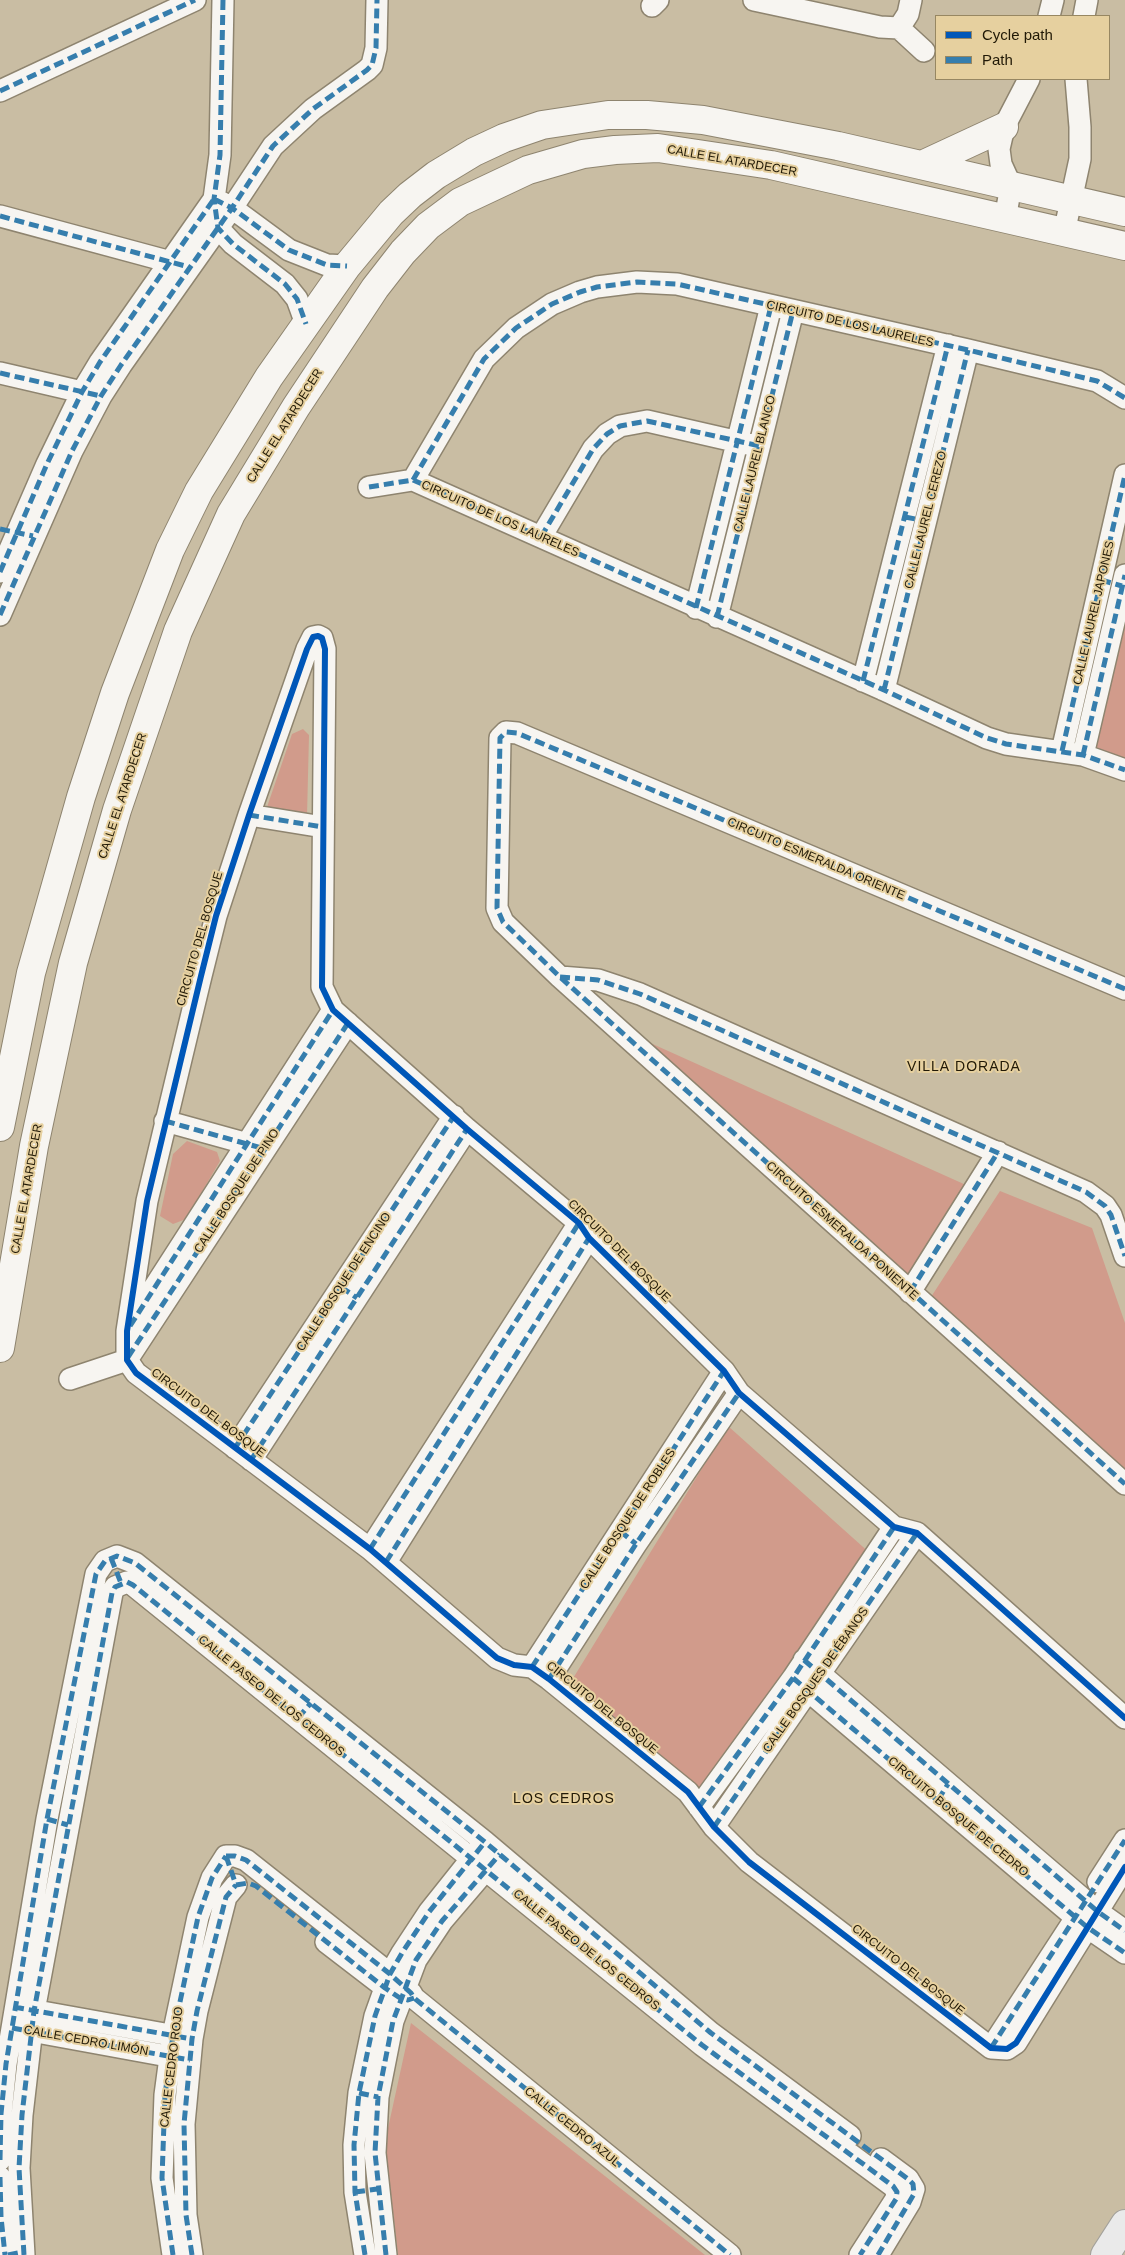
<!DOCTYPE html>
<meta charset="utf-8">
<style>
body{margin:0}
#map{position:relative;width:1125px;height:2255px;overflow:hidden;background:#c9bda3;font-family:Arial,sans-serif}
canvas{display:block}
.legend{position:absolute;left:935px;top:15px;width:175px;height:65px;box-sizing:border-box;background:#e6d09f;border:1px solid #978762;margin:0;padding:6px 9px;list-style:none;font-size:15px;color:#211906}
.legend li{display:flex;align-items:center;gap:10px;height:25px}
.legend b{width:25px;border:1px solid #978762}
</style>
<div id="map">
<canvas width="1125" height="2255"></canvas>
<ul class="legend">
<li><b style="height:6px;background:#0057b8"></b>Cycle path</li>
<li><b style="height:6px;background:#367ead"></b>Path</li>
</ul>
</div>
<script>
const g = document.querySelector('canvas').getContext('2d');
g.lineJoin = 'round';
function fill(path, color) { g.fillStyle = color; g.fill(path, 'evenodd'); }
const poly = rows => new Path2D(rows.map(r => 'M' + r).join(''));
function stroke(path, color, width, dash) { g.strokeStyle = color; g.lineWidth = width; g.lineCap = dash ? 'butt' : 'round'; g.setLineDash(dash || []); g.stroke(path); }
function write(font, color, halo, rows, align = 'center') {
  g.font = font + ' Arial,sans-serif'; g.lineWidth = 4; g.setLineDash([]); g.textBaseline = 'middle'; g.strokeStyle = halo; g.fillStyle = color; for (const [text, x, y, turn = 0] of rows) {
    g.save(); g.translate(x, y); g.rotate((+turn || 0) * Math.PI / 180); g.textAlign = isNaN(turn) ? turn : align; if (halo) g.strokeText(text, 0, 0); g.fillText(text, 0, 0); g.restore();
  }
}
fill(poly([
 [1125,615,1125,774,1090,760],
 [303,729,309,735,307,816,267,807,292,734],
 [597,1019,966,1185,899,1289],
 [187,1141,217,1152,220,1161,186,1219,173,1224,160,1216,173,1154],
 [1000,1191,1092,1228,1125,1323,1125,1478,929,1300],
 [728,1426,872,1555,706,1800,564,1693],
 [411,2023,705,2255,398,2255,385,2142]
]), '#d19b8b');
const minor = poly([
 [223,0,220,155,214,199,218,228,233,244,285,284,297,299,306,324],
 [754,0,880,27,899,28,908,14,911,0],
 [652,6,658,0],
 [1049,16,1053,0],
 [1084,16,1087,0],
 [899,28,924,51],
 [0,91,195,0],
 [221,202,232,208,289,250,327,265,347,266],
 [0,216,182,265],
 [1005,219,1011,186,1001,164,999,149,1004,127,1029,79],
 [1064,233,1080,159,1080,127,1076,79],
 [0,373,95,395],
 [413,480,484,359,516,328,552,304,580,292,597,287,637,282,677,284,968,350,1097,381,1125,398],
 [413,480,884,690,987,738,1006,744,1083,755,1125,770],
 [369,487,413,480],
 [541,537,593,449,607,434,620,426,647,421,752,445],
 [0,572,47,464,82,392,100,362,214,199],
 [696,608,771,306],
 [0,615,72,451,101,396,121,365,232,208,273,146,313,109,367,70,372,65,376,48,377,0],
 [717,617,793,311],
 [863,681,948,345],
 [884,690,968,350],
 [1062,751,1125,475],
 [1083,755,1125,575],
 [249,815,323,827],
 [560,977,598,980,640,994,1086,1192,1105,1206,1111,1215,1125,1256],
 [1125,989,517,733,506,732,500,738,497,908,503,922,560,977,1125,1484],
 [165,1121,259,1147],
 [910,1292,998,1152],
 [130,1325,333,1010],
 [70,1379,127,1360,348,1023],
 [235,1448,454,1116],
 [251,1460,467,1129],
 [370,1549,579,1223],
 [386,1562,589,1238],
 [804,1660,1097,1911,1125,1931],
 [532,1667,724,1371],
 [793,1678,1087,1927,1125,1953],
 [549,1679,636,1544,739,1393],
 [1125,1718,917,1533,894,1527,739,1393,724,1371,589,1238,579,1223,467,1129,333,1010,322,987,325,649,322,638,318,636,313,637,307,649,249,815,216,916,201,976,147,1201,127,1331,127,1360,136,1373,370,1549,497,1658,514,1665,532,1667,549,1679,688,1792,714,1827,749,1862,991,2048,1007,2049,1016,2043,1125,1867],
 [699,1807,793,1678,894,1527],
 [714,1827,917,1533],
 [226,1856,235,1856,246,1860,390,1974,411,1993,414,1998,730,2255],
 [1098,1882,1125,1840],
 [326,1942,395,1995],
 [20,2008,187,2038],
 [20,2029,184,2059],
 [991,2048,1077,1916],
 [0,2160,1,2114,6,2064,47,1819,96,1574,105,1561,117,1556,135,1563,485,1842,711,2033,850,2136],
 [0,2177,1,2217,5,2255],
 [24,2255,19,2168,22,2115,34,2011,112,1593,115,1587,127,1582,133,1585,702,2045,893,2186,897,2192,896,2199,860,2255],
 [173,2255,162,2178,165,2095,173,2035,198,1917,212,1878,226,1856],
 [192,2255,186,2215,184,2124,192,2039,197,2011,226,1897,236,1885],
 [365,2255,355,2192,354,2145,359,2093,375,2016,390,1974,402,1953,429,1912,480,1848],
 [386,2255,375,2153,378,2097,393,2021,416,1960,442,1921,495,1859],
 [878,2255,910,2202,914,2189,908,2179,881,2159]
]);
const tertiary = poly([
 [922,165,1004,127],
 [0,1127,31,973,81,797,115,693,170,550,199,491,269,377,347,266,391,213,410,195,436,175,474,152,504,138,542,125,608,115,647,115,703,120,838,146,1125,212],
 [0,1348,34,1146,73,963,117,810,178,631,231,514,296,407,375,288,403,252,428,226,460,202,528,170,583,154,615,150,658,148,771,165,1125,246]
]);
const primary = poly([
 [1105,2255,1125,2224]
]);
stroke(minor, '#8e846f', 24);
stroke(tertiary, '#8e846f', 30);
stroke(primary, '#a3a19b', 30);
stroke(minor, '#f7f5f1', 21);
stroke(tertiary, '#f7f5f1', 28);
stroke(primary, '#eaeaea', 28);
stroke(poly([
 [223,0,220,155,214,199,218,228,233,244,285,284,297,299,306,324],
 [0,91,195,0],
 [214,199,232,208,289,250,327,265,347,266],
 [0,216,189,267],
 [0,373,101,396],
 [413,480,484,359,516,328,552,304,580,292,597,287,637,282,677,284,968,350,1097,381,1125,398],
 [413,480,884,690,987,738,1006,744,1083,755,1125,770],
 [369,487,413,480],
 [905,517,926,521],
 [0,529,33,536],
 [541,537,593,449,607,434,620,426,647,421,760,446],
 [0,572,47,464,82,392,100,362,214,199],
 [1101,580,1122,586],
 [696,608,771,306],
 [0,615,72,451,101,396,121,365,232,208,273,146,313,109,367,70,372,65,376,48,377,0],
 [717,617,793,311],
 [863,681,948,345],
 [884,690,968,350],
 [1062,751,1125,475],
 [1083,755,1125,575],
 [249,815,323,827],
 [560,977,598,980,640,994,1086,1192,1105,1206,1111,1215,1125,1256],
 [1125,989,517,733,506,732,500,738,497,908,503,922,560,977,1125,1484],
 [165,1121,265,1149],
 [341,1287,357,1298],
 [910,1292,998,1152],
 [130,1326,333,1010],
 [128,1357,348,1023],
 [235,1448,454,1116],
 [251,1460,467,1129],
 [620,1531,636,1544],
 [370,1549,579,1223],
 [111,1558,121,1583],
 [386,1562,589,1238],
 [804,1660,1097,1911,1125,1931],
 [532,1667,724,1371],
 [793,1678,1087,1927,1125,1953],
 [549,1679,636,1544,739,1393],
 [298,1718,311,1703],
 [938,1800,948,1784],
 [699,1807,793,1678,894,1527],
 [47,1819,68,1825],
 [714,1827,917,1533],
 [226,1856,235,1856,246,1860,390,1974,411,1993,414,1998,730,2255],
 [226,1856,236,1885],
 [236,1885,248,1883,256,1886,385,1988,400,1998,408,2000,414,1998],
 [14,2007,192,2039],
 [12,2028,190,2060],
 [991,2048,1125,1840],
 [359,2093,378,2097],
 [0,2160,1,2114,6,2064,47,1819,96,1574,105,1561,117,1556,135,1563,485,1842,711,2033,908,2179,913,2184,914,2194,878,2255],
 [0,2177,1,2217,5,2255],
 [355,2192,377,2189],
 [8,2255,23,2252],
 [24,2255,19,2168,22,2115,34,2011,112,1593,115,1587,127,1582,133,1585,702,2045,893,2186,897,2192,896,2199,860,2255],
 [173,2255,162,2178,165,2095,173,2035,198,1917,212,1878,226,1856],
 [192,2255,186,2215,184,2124,192,2039,197,2011,226,1897,236,1885],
 [365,2255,355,2192,354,2145,359,2093,375,2016,390,1974,402,1953,429,1912,485,1842],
 [386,2255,375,2153,378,2097,393,2021,416,1960,442,1921,500,1854]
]), '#367ead', 5, [10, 5]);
stroke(poly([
 [1125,1718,917,1533,894,1527,739,1393,724,1371,589,1238,579,1223,467,1129,333,1010,322,987,325,649,322,638,318,636,313,637,307,649,249,815,216,916,201,976,147,1201,127,1331,127,1360,136,1373,370,1549,497,1658,514,1665,532,1667,549,1679,688,1792,714,1827,749,1862,991,2048,1007,2049,1016,2043,1125,1867]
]), '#0057b8', 6);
write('12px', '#211906', '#e6d09f', [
 ["CALLE EL ATARDECER",732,161,10],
 ["CIRCUITO DE LOS LAURELES",850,324,13],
 ["CALLE EL ATARDECER",285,426,-58],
 ["CALLE LAUREL BLANCO",755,464,-76],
 ["CIRCUITO DE LOS LAURELES",500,519,24],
 ["CALLE LAUREL CEREZO",926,520,-76],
 ["CALLE LAUREL JAPONES",1094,613,-77],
 ["CALLE EL ATARDECER",123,796,-72],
 ["CIRCUITO ESMERALDA ORIENTE",816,859,23],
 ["CIRCUITO DEL BOSQUE",200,939,-74],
 ["CALLE EL ATARDECER",27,1189,-80],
 ["CALLE BOSQUE DE PINO",237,1191,-57],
 ["CIRCUITO ESMERALDA PONIENTE",842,1231,42],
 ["CIRCUITO DEL BOSQUE",619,1251,45],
 ["CALLE BOSQUE DE ENCINO",344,1282,-57],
 ["CIRCUITO DEL BOSQUE",208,1413,37],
 ["CALLE BOSQUE DE ROBLES",628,1519,-57],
 ["CALLE BOSQUES DE ÉBANOS",816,1680,-55],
 ["CALLE PASEO DE LOS CEDROS",271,1696,39],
 ["CIRCUITO DEL BOSQUE",602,1708,39],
 ["CIRCUITO BOSQUE DE CEDRO",958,1817,40],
 ["CALLE PASEO DE LOS CEDROS",586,1950,39],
 ["CIRCUITO DEL BOSQUE",908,1970,38],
 ["CALLE CEDRO LIMÓN",86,2041,10],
 ["CALLE CEDRO ROJO",172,2067,-83],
 ["CALLE CEDRO AZUL",572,2127,39]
]);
g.letterSpacing = '1px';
write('14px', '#211906', '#e6d09f', [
 ["VILLA DORADA",964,1067],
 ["LOS CEDROS",564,1799]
]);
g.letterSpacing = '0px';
</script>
